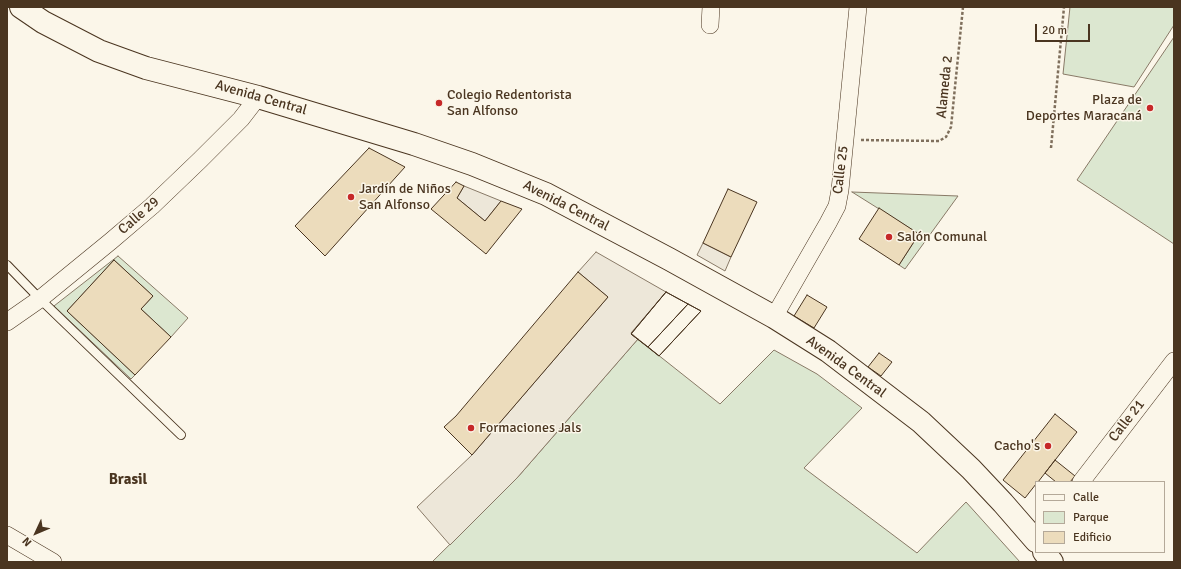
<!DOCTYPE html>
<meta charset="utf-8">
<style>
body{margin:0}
#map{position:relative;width:1181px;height:569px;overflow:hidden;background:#fbf6e9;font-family:Signika,sans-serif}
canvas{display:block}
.frame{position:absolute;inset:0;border:8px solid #4a3520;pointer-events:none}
.legend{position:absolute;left:1035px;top:481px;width:130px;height:72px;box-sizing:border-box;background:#fbf6e9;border:1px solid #b4a999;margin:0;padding:5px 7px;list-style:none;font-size:12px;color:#4a3520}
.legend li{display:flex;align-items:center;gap:8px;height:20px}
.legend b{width:20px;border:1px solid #b4a999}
.north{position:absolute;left:16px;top:513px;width:40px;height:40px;-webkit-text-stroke:3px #fbf6e9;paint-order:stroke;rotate:226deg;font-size:11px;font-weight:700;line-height:16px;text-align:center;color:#4a3520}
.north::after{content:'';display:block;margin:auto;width:14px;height:18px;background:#4a3520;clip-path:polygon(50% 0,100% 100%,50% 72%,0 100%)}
.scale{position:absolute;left:1035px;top:24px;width:55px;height:18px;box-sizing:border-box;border:2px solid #4a3520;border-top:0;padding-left:5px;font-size:12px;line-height:14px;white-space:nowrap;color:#4a3520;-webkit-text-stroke:3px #fbf6e9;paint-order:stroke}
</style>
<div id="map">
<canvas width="1181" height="569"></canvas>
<div class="frame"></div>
<ul class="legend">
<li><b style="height:5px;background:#fbf6e9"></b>Calle</li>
<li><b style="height:11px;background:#dce7d0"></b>Parque</li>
<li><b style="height:11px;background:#ecdcbc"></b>Edificio</li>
</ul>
<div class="north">N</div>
<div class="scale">20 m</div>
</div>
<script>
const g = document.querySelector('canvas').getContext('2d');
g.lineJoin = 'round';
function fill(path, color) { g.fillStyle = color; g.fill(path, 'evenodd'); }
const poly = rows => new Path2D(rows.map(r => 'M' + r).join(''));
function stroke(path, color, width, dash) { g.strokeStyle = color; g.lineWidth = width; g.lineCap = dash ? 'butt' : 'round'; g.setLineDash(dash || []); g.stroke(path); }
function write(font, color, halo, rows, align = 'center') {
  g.font = font + ' Signika,sans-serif'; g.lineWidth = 3; g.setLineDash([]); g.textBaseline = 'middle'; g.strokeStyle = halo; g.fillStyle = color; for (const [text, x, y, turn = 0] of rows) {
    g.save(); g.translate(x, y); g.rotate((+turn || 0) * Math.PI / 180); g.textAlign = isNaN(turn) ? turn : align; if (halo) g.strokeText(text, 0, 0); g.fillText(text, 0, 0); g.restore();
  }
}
const green = poly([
 [1070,7,1174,7,1174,25,1134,87,1063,74,1070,7],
 [1174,37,1174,244,1077,180,1174,37],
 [852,192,958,196,905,269,899,265,919,234,852,192],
 [118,256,188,318,171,337,141,309,153,296,114,260,67,311,135,375,131,379,54,306,118,256],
 [638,339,720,404,774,350,817,374,862,408,804,468,917,553,966,502,1020,562,432,562,517,478,638,339]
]);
fill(green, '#dce7d0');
stroke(green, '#887966', 1);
const parking = poly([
 [464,186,501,201,485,221,457,198,464,186],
 [703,243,731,257,725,271,697,255,703,243],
 [596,252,666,292,631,333,638,339,517,478,450,545,417,507,472,455,608,297,578,272,596,252]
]);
fill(parking, '#ede7d9');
stroke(parking, '#887966', 1);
const building = poly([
 [369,148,405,167,325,256,295,226,369,148],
 [456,182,464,186,457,198,485,221,501,201,522,209,486,254,431,209,456,182],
 [728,189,757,202,731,257,703,243,728,189],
 [879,208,919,234,899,265,859,239,879,208],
 [114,260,153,296,141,309,171,337,135,375,67,311,114,260],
 [578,272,608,297,472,455,444,427,456,416,578,272],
 [666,292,701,311,659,356,631,334,666,292],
 [666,292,688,304,648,347,631,334,666,292],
 [807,295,827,307,814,328,794,316,807,295],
 [688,304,701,311,659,356,648,347,688,304],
 [879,353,892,362,881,376,868,367,879,353],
 [1055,414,1077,432,1038,482,1036,482,1036,484,1025,498,1003,480,1055,414],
 [1055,460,1075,476,1070,482,1056,482,1045,473,1055,460]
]);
fill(building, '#ecdcbc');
stroke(building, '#4a3520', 1);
const lane = poly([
 [7,265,40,299,181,435]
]);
const street = poly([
 [710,25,711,7],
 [774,317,828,223,837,206,840,190,858,7],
 [7,322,40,299,111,241,152,206,200,160,241,119,258,97],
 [1081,482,1174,361],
 [7,535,53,562]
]);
const secondary = poly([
 [21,7,43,22,99,51,146,68,258,97,414,144,472,164,546,194,669,259,774,317,828,351,921,422,971,469,1003,503,1036,541],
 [1044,552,1052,562]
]);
stroke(lane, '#4a3520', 10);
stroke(street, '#4a3520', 18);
stroke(secondary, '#4a3520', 24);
stroke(poly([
 [861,140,939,141,946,137,951,127,963,7],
 [1051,148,1064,7]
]), '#7f6f5c', 2.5, [3, 2]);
stroke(lane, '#fbf6e9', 8);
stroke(street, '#fbf6e9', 17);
stroke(secondary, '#fbf6e9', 22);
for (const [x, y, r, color] of [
 [439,103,4,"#c62828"],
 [1150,108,4,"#c62828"],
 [351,197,4,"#c62828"],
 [889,237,4,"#c62828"],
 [471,428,4,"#c62828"],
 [1048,446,4,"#c62828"]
]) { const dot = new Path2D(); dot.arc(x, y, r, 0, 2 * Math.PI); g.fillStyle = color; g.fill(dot); stroke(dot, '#fbf6e9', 1.5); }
write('14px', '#4a3520', '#fbf6e9', [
 ["Alameda 2",945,87,-84],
 ["Avenida Central",261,98,16],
 ["Calle 25",841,170,-83],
 ["Avenida Central",566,206,27],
 ["Calle 29",139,216,-41],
 ["Avenida Central",846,367,36],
 ["Calle 21",1127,421,-52]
]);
write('14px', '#4a3520', '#fbf6e9', [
 ["Colegio Redentorista",447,95],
 ["San Alfonso",447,111],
 ["Plaza de",1142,100,"right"],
 ["Deportes Maracaná",1142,116,"right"],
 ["Jardín de Niños",359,189],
 ["San Alfonso",359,205],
 ["Salón Comunal",897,237],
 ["Formaciones Jals",479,428],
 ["Cacho's",1040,446,"right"]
], 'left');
write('bold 15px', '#4a3520', '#fbf6e9', [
 ["Brasil",128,480]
]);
</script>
